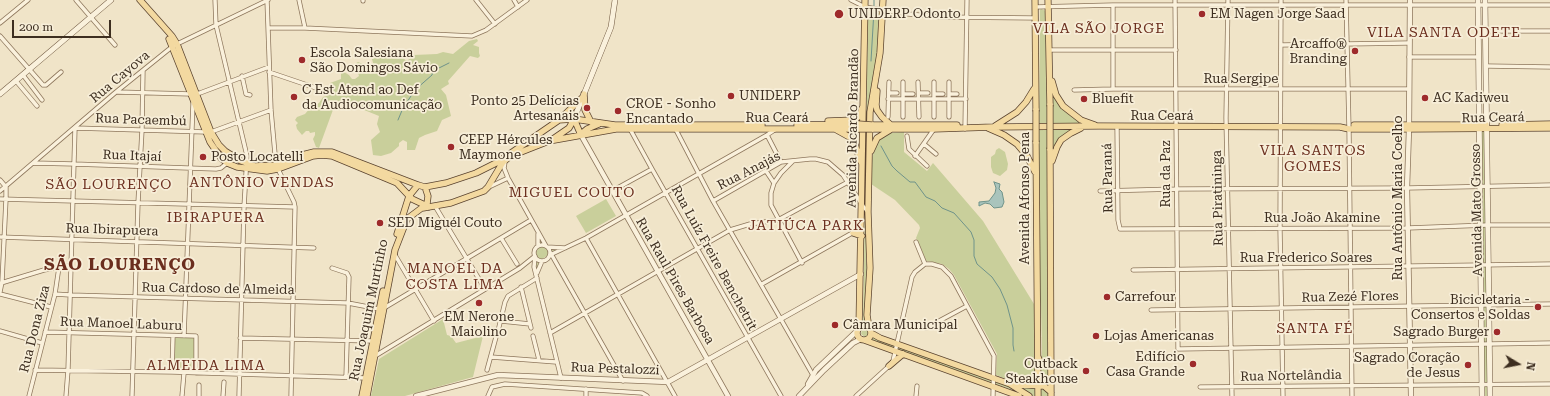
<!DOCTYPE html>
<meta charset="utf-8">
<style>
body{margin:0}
#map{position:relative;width:1550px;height:396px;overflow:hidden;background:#f0e4c8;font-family:"Roboto Serif",serif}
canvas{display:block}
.north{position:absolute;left:1498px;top:344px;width:40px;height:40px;-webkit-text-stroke:3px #f7eed8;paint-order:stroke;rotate:100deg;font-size:11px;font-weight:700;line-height:16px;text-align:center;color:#3d2e20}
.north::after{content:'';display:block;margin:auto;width:14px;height:18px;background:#3d2e20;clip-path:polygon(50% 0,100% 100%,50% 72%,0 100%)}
.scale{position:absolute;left:12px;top:20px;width:99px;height:18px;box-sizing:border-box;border:2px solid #3d2e20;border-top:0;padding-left:5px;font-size:12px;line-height:14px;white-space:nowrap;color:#3d2e20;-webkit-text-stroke:3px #f7eed8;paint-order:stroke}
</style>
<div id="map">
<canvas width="1550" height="396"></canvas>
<div class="north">N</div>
<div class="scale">200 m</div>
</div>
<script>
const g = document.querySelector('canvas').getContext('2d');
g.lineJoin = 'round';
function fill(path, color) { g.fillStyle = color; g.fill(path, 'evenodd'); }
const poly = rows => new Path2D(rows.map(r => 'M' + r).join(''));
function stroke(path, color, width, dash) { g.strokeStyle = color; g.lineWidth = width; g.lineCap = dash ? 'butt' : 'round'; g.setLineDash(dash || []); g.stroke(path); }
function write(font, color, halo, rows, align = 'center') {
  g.font = font + ' "Roboto Serif",serif'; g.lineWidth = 3.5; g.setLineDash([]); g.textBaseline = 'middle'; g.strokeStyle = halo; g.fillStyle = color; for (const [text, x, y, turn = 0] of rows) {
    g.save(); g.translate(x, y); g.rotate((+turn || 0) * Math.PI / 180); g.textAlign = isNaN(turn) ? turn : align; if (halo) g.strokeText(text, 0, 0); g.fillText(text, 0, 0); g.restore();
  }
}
fill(poly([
 [1041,9,1046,11,1048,74,1049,396,1040,396,1042,350,1041,308,1039,292,1039,149,1040,17,1040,10],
 [868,12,880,13,880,40,869,105,866,261,868,268,867,326,863,327],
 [477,39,478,41,473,45,479,47,479,53,480,56,478,58,470,56,448,81,449,84,441,89,446,95,451,116,442,120,437,131,425,135,419,138,415,150,407,150,407,142,403,140,399,143,399,146,391,153,381,156,373,155,371,140,380,132,377,124,379,116,342,101,338,102,334,107,319,148,316,147,313,139,315,135,315,132,310,133,309,131,306,131,302,135,297,129,296,125,298,123,295,120,297,117,305,114,311,107,319,103,323,97,330,95,331,91,330,83,341,79,341,72,342,71,349,75,352,79,355,79,359,76,355,64,358,62,363,64,366,69,365,71,366,72,368,66,373,63,372,59,380,54,386,56,397,53,402,55,405,60,408,60,414,55,437,54,443,52,453,54,469,41],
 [1052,89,1061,106,1091,124,1061,137,1052,160],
 [1481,130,1485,130,1488,396,1484,396],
 [904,132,904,152,927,171,933,163,983,221,1034,304,1035,374,1034,378,1031,380,1022,383,1011,381,996,375,997,354,954,275,949,269,942,264,926,261,916,238,920,228,919,225,895,200,871,184,872,158,878,139,887,133],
 [999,148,1005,152,1008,164,1007,170,1000,176,993,173,991,167,991,157,995,154,996,150],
 [606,199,616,216,586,233,576,216],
 [539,235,545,247,563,249,551,254,554,260,547,256,542,259,536,270,537,257,536,253,539,247],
 [443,319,447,335,451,336,456,343,483,336,473,377,405,396,371,396,379,359],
 [865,329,869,332,994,380,1035,387,1036,396,1022,396,1016,391,993,383,869,340,861,334,862,330],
 [174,338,195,338,194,371,173,369]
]), '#c9cf9b');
const water = poly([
 [994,182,1000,184,999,189,1002,192,1004,202,1002,207,994,208,990,204,985,203,979,206,979,202,989,201,995,193,996,188,994,182]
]);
fill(water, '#a9c4bc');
stroke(water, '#6f938a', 1);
stroke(poly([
 [874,6,874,0],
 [871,61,874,10],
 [398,120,403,108,415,90,432,75,433,71,449,63],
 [881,146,892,166,897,171,910,182,915,182,926,197,935,201,942,208,954,213,971,232,974,240,974,256,977,264,992,277,1000,289,1007,305,1013,328,1013,345,1014,351]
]), '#6f938a', 1);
const minor = poly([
 [76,0,115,45],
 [215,0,216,25,247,156,244,207,239,396],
 [267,0,271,110,276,165],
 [299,0,305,28],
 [363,0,363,1],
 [476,0,495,24],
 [514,0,518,7],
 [851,0,865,7,908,14,942,17,1035,18],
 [1175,0,1178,349,1550,343],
 [1228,0,1226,118,1232,396],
 [1281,0,1280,229,1283,396],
 [1346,0,1349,129,1352,396],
 [1035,7,1113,5,1550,5],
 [0,23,28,0],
 [268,28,305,28,472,36,486,30,527,0],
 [1486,31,1550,31],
 [0,36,43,85,46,85,61,72],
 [1281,45,1409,43],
 [1049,50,1176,50],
 [1409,57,1478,57],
 [1486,66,1550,67],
 [269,72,322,90],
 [23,75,42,100],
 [242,76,246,94,250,95],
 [16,81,37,106],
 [903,82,903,117],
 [918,82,919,117],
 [1113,89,1113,5],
 [1074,90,1113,89,1409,89],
 [117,92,191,94,200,93,269,67],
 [889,93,897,93],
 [919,93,928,93],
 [903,94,913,94],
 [934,94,943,94],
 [949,94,957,94],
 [888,99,966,99],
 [888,117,889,82],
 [934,117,934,82],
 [949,117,949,82],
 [1117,127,1118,220,1120,229,1408,228,1488,225,1550,225],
 [675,128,713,201,814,377],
 [630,129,652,169,781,396],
 [965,129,967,0],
 [211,132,271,110],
 [767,135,781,162],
 [907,136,909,149,927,166],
 [924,144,936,154],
 [915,156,934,129],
 [793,161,781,173,774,183,771,193,771,205,802,263],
 [505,162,504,168,508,178,546,246],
 [33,163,74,164,216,169,221,168,227,163],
 [278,169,294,202,295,207,291,396],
 [766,171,774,183],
 [0,180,6,187,6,199,2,282,0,292],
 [489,187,508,178],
 [0,191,116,92,173,46,268,0],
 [612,191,652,169],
 [1100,191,1176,189,1407,188,1550,185],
 [0,199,295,207],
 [713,201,781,162,810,159,816,159,828,162,843,175,863,206,868,212],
 [435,206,485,289],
 [0,237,314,248],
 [501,238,517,264],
 [586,238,675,396],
 [916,242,925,264],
 '534 253a8 8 0 1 1 16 0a8 8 0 1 1-16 0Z',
 [538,246,538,234],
 [547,247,565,248],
 [550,252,623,381],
 [395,255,434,321],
 [550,255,586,238,767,135,776,129],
 [535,256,534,267,561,378],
 [332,268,347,273,349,277,346,377],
 [1133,270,1550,264],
 [537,273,542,261],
 [1,283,44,270,71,265],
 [762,284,861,228],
 [521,287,531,328],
 [0,294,51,307],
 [55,294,70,295,348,303,379,309],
 [384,308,531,220],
 [1151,310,1550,304],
 [501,321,530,324],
 [926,328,967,306],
 [0,331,42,343],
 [498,331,505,302,508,296,537,278],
 [45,332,196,336,196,373],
 [550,333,730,230,750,224,778,220,848,182],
 [184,336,193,103],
 [533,336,539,360],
 [240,338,373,341],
 [375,356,520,268,535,256],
 [491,357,556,362],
 [35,370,172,372,366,378],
 [487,370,496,337],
 [172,372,173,336],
 [1200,387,1550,384],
 [29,396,55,294,59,267],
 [66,396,68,370,75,128,206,132],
 [132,396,138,203,142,130,143,71],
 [182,396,184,373],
 [199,396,199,385],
 [223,396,224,382],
 [488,396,492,387,505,384,642,393,647,396],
 [586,396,586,389],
 [856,396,889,366,893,361,912,277,915,272,925,264,932,264,942,267,951,276,994,356,993,396],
 [916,396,917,386]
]);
const tertiary = poly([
 [1410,0,1409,129,1407,188,1411,396],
 [581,135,728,396],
 [808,384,816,370,858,330],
 [416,396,498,375,668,382,861,274],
 [799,396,824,370,853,343,861,339]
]);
const secondary = poly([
 [1478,0,1482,396],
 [1485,0,1490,396],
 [0,94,111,0],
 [574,119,611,27,615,0]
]);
const primary = poly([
 [140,0,172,36,177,44,211,132,219,145,225,151,241,161,255,166,276,165,285,163,302,155,314,152,332,152,418,185,425,187,446,183,476,173,498,162,559,120,584,96],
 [1035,0,1036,110],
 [1048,0,1050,105],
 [169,39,210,142,221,158,227,163,237,167,267,171,278,169,313,156,322,155,332,156,397,183,412,199,429,207],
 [1052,81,1056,95,1063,106,1081,120,1095,125],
 [877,91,876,105,877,110,882,117,891,125],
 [584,94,585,110,591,122],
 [574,119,581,135],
 [559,120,574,119,615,125,762,125],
 [828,121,855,120,860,115,862,108],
 [797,125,858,124],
 [872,125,957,125],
 [1354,125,1486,125],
 [1502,125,1550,124],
 [995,126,1017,112,1026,102,1034,89],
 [988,128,1004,135,1017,144,1027,156,1035,172],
 [835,129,853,139,861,162],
 [872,129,934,129,993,127,1099,126,1340,127,1349,129,1409,129,1550,128],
 [581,134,587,129,599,124],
 [553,139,569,128,574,119],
 [1036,142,1038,396],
 [1050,149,1051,396],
 [871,151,877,138,890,130],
 [516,154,549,141,616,129,858,129],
 [1052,161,1057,147,1061,140,1071,133,1081,128],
 [423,208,451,203,484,191,488,187,503,162,507,159],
 [853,233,862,236],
 [397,234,409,196,418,185],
 '857 333a7 7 0 1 1 14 0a7 7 0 1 1-14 0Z',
 [859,328,865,0],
 [869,328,867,315,870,268,868,212,870,112,880,53,883,0],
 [871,333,880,338,1010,384,1029,396],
 [864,340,1019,396],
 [1038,357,1041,364,1047,366,1051,366],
 [889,366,903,354],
 [1012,384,1044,386,1051,392],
 [362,396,383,291],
 [367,396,395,250,407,219,427,204,428,196,425,187]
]);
stroke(minor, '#8d765c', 5);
stroke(tertiary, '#8d765c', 6);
stroke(secondary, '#6f573f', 6);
stroke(primary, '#5b4430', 7);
stroke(minor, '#faf1dc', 3.5);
stroke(tertiary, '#faf1dc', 4.5);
stroke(secondary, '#faf1dc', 5);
stroke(primary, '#f3d9a0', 5.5);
const primaryBridge = poly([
 [1050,105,1050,149],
 [1036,110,1036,142],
 [858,124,872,125],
 [858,129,872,129]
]);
stroke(primaryBridge, '#5b4430', 7, []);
stroke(primaryBridge, '#f3d9a0', 5.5);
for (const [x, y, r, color] of [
 [839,14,5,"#9e2a2b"],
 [1202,14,4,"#9e2a2b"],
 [1355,51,4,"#9e2a2b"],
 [302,60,4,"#9e2a2b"],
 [731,96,4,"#9e2a2b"],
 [294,97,4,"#9e2a2b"],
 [1425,98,4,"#9e2a2b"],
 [1084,99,4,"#9e2a2b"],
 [587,108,4,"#9e2a2b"],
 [618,111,4,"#9e2a2b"],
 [451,147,4,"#9e2a2b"],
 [203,157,4,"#9e2a2b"],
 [380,223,4,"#9e2a2b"],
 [1107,297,4,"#9e2a2b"],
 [479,303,4,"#9e2a2b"],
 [1538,307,4,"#9e2a2b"],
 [835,325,4,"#9e2a2b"],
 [1497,332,4,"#9e2a2b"],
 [1096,336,4,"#9e2a2b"],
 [1193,364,4,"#9e2a2b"],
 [1468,365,4,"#9e2a2b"],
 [1086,371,4,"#9e2a2b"]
]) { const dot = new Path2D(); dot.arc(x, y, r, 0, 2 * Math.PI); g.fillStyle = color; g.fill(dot); stroke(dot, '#f7eed8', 1.5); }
write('13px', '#3d2e20', '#f7eed8', [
 ["UNIDERP Odonto",848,14],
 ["EM Nagen Jorge Saad",1210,14],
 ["Arcaffo®",1347,44,"right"],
 ["Branding",1347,59,"right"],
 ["Escola Salesiana",310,53],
 ["São Domingos Sávio",310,68],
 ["C Est Atend ao Def",302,90],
 ["da Audiocomunicação",302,105],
 ["UNIDERP",739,96],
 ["AC Kadiweu",1433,98],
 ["Bluefit",1092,99],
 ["Ponto 25 Delícias",579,101,"right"],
 ["Artesanais",579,116,"right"],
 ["CROE - Sonho",626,104],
 ["Encantado",626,119],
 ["CEEP Hércules",459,140],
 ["Maymone",459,155],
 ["Posto Locatelli",211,157],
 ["SED Miguél Couto",388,223],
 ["Carrefour",1115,297],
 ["Bicicletaria -",1530,300,"right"],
 ["Consertos e Soldas",1530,315,"right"],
 ["EM Nerone",479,317,"center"],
 ["Maiolino",479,332,"center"],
 ["Câmara Municipal",843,325],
 ["Sagrado Burger",1489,332,"right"],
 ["Lojas Americanas",1104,336],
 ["Edifício",1185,357,"right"],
 ["Casa Grande",1185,372,"right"],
 ["Sagrado Coração",1460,358,"right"],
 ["de Jesus",1460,373,"right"],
 ["Outback",1078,364,"right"],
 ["Steakhouse",1078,379,"right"]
], 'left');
write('13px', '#3d2e20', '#f7eed8', [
 ["Rua Cayova",120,77,-40],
 ["Rua Sergipe",1241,79],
 ["Rua Ceará",1162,116],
 ["Rua Ceará",777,118],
 ["Rua Ceará",1493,118,-1],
 ["Rua Pacaembú",141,120,2],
 ["Avenida Ricardo Brandão",853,128,-89],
 ["Rua Itajaí",132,156,2],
 ["Rua Anajás",749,171,-27],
 ["Rua da Paz",1166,174,-90],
 ["Rua Paraná",1108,178,-91],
 ["Avenida Afonso Pena",1025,198,-90],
 ["Rua Piratininga",1218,198,-91],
 ["Rua Antônio Maria Coelho",1398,198,-90],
 ["Avenida Mato Grosso",1477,210,-91],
 ["Rua João Akamine",1322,218],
 ["Rua Ibirapuera",112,230,2],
 ["Rua Luíz Freire Benchetrit",714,258,61],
 ["Rua Frederico Soares",1306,258],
 ["Rua Raul Pires Barbosa",675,281,60],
 ["Rua Cardoso de Almeida",218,289,1],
 ["Rua Zezé Flores",1350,297,-1],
 ["Rua Joaquim Murtinho",369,310,-78],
 ["Rua Manoel Laburu",121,324,2],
 ["Rua Dona Ziza",35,329,-76],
 ["Rua Pestalozzi",615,369,2],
 ["Rua Nortelândia",1291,376,-1]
]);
g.letterSpacing = '1px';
write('14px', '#6b2e1e', '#f7eed8', [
 ["VILA SÃO JORGE",1099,29],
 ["VILA SANTA ODETE",1444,33],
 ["VILA SANTOS",1313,151],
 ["GOMES",1313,167],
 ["ANTÔNIO VENDAS",262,183],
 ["SÃO LOURENÇO",109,185],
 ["MIGUEL COUTO",572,193],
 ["IBIRAPUERA",216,218],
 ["JATIÚCA PARK",806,226],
 ["MANOEL DA",455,269],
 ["COSTA LIMA",455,285],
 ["SANTA FÉ",1315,329],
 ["ALMEIDA LIMA",206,366]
]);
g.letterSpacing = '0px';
g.letterSpacing = '1px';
write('bold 17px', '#6b2e1e', '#f7eed8', [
 ["SÃO LOURENÇO",120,265]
]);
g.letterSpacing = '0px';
</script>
